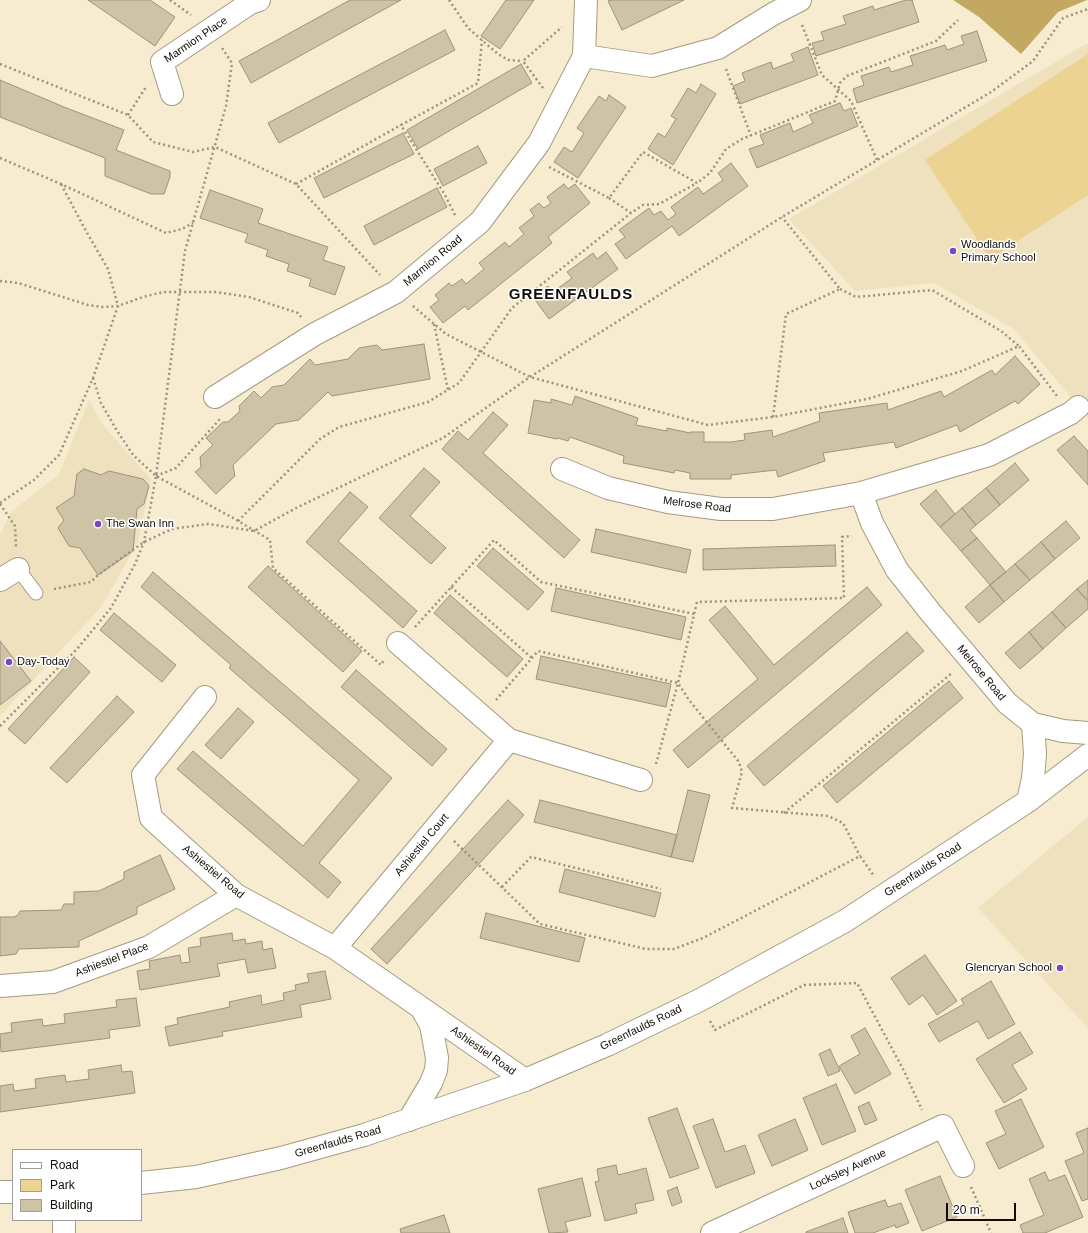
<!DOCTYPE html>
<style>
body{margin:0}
#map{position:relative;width:1088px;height:1233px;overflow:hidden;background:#f7eccf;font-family:Arial,sans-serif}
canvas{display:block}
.legend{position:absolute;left:12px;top:1149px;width:130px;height:72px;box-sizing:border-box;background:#fff;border:1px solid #9f9e9b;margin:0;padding:5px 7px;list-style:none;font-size:12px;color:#100c04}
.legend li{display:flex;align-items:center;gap:8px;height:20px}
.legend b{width:20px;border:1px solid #9f9e9b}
.scale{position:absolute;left:946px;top:1203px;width:70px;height:18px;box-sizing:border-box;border:2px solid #100c04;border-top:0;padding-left:5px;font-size:12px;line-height:14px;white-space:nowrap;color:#100c04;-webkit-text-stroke:3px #fff;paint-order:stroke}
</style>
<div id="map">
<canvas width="1088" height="1233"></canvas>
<ul class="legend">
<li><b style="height:5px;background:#fff"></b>Road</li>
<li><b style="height:11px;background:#ecd391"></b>Park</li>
<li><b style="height:11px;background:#cec3a7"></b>Building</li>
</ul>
<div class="scale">20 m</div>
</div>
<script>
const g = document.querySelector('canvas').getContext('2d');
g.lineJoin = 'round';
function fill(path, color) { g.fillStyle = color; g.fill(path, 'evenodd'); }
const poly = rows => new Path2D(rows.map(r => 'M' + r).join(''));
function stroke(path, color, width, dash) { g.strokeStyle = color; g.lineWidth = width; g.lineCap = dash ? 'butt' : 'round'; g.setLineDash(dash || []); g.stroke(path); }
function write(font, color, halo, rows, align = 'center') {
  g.font = font + ' Arial,sans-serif'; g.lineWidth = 3; g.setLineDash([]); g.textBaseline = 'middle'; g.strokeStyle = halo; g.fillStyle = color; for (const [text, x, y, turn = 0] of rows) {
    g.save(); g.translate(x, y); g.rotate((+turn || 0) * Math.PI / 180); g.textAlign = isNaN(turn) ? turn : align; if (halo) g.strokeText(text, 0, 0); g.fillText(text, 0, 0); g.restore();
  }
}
fill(poly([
 [1088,43,1088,418,1014,329,934,283,855,291,789,219],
 [89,400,102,424,151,479,138,542,102,606,0,716,0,534,11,512,59,474],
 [1088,817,1088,1028,978,908]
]), '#efe1bd');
fill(poly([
 [1088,54,1088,195,990,259,925,160]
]), '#ecd391');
fill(poly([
 [953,0,1087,0,1058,12,1021,54,979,17]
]), '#c3a861');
const building = poly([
 [88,0,150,0,175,17,155,46,88,0],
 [350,0,401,0,251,83,239,61,350,0],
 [506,0,534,0,500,49,481,36,506,0],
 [611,0,684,0,622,30,608,1,611,0],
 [906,0,912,0,919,22,816,56,812,43,824,40,821,32,846,24,843,16,873,6,874,10,906,0],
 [445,30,455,50,279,143,268,123,445,30],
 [977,31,987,61,857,103,853,89,864,85,861,76,889,67,891,72,913,65,910,56,945,45,947,50,964,44,961,36,977,31],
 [808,47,818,75,740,104,733,86,745,81,742,73,771,62,773,69,794,61,791,54,808,47],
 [521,64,532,83,418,149,407,130,521,64],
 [0,80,64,107,124,130,116,150,170,171,170,177,164,194,151,194,105,176,105,158,0,117,0,80],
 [701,84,716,94,673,165,648,149,658,133,665,137,676,119,671,116,688,88,696,93,701,84],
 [609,95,626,107,578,178,554,162,564,147,572,152,584,133,577,128,599,96,606,101,609,95],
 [840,103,844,111,851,108,858,126,757,168,749,149,764,144,760,135,790,123,793,132,813,123,809,115,840,103],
 [403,133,414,154,324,198,314,178,403,133],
 [478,146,487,163,443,186,434,169,478,146],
 [731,163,748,186,679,236,672,226,626,259,615,244,625,237,619,230,649,208,654,215,661,211,668,220,676,214,671,207,698,187,703,194,723,180,718,173,731,163],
 [564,184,568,189,575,184,590,203,548,237,552,243,468,310,465,306,443,323,430,307,439,300,435,295,449,283,452,286,462,279,466,284,484,269,479,263,505,242,509,247,524,234,519,228,534,216,530,210,539,203,544,208,551,203,547,197,564,184],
 [437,188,447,207,374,245,364,226,437,188],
 [210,190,263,209,258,223,328,247,323,260,345,267,335,295,309,286,311,279,287,271,289,264,266,256,268,250,245,242,248,234,200,218,210,190],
 [606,252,618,269,549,319,533,297,548,286,553,292,572,278,567,272,593,253,597,259,606,252],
 [424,344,430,379,332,396,328,392,299,420,276,424,233,465,235,476,216,494,195,472,201,467,200,457,213,445,206,438,223,422,228,422,240,411,239,406,254,391,261,398,272,387,284,385,310,359,315,365,348,359,359,348,377,345,382,350,424,344],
 [1015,356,1040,384,1018,404,1015,401,960,432,957,425,896,448,894,442,823,453,825,461,778,477,776,470,731,475,731,479,690,479,690,473,675,470,674,473,623,463,624,456,570,437,568,441,558,438,557,439,528,433,534,400,551,403,551,399,572,405,575,396,638,418,636,425,667,431,667,428,690,433,690,432,704,432,704,442,731,442,745,440,744,434,772,430,773,437,820,421,819,413,887,403,888,410,941,391,944,397,992,370,995,375,1015,356],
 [493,412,508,425,483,453,580,540,564,558,442,449,458,431,468,440,493,412],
 [1074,436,1088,451,1088,485,1057,450,1074,436],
 [1015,463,1029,480,1000,505,986,488,1015,463],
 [424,468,440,482,410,516,446,548,431,564,379,518,424,468],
 [84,469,101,475,109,471,143,479,149,486,144,504,137,509,133,551,98,575,80,548,69,546,58,528,64,520,56,508,74,496,77,474,84,469],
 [986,488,1000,505,976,525,962,508,986,488],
 [936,490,955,514,940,527,920,504,936,490],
 [350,492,368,507,338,541,417,611,403,628,306,542,350,492],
 [962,508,976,525,970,530,977,538,961,551,940,527,962,508],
 [1066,521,1080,538,1055,559,1041,542,1066,521],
 [596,529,691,550,686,573,591,552,596,529],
 [977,538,1006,572,990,585,961,551,977,538],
 [1041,542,1055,559,1030,580,1015,564,1041,542],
 [835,545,836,566,703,570,703,549,835,545],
 [493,548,544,592,528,610,477,566,493,548],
 [1015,564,1030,580,1004,602,990,585,1015,564],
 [268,566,362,651,343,672,248,587,268,566],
 [153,572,392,778,319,863,341,882,328,898,177,769,193,751,303,846,359,780,229,668,231,665,141,587,153,572],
 [1088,580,1088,601,1077,589,1088,580],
 [990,585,1004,602,979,623,965,607,990,585],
 [867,587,882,605,688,768,673,750,758,679,709,620,725,606,774,665,867,587],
 [556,588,686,617,681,640,551,611,556,588],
 [1077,589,1088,601,1088,609,1066,628,1052,612,1077,589],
 [450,595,523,659,507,677,434,613,450,595],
 [1052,612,1066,628,1043,649,1029,632,1052,612],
 [114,613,176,665,162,682,100,630,114,613],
 [907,632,924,651,764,786,747,766,907,632],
 [1029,632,1043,649,1020,669,1005,653,1029,632],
 [0,641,31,681,0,705,0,641],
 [541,656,671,684,666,707,536,679,541,656],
 [74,657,90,672,25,744,8,729,74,657],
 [356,670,447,749,432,766,341,687,356,670],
 [949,681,963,698,837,803,823,786,949,681],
 [117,696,134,712,67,783,50,768,117,696],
 [238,708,254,722,221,759,205,745,238,708],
 [688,790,710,795,693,862,671,857,688,790],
 [508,800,524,815,387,964,371,949,508,800],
 [540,800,677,835,671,857,534,822,540,800],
 [160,855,175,889,137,907,137,914,79,941,79,947,19,949,16,954,0,956,0,917,14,917,18,915,20,911,61,910,64,904,74,904,74,892,99,891,124,879,124,872,160,855],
 [565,869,661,893,655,917,559,892,565,869],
 [486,913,585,938,579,962,480,938,486,913],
 [232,933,233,941,245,939,246,944,262,941,263,950,272,948,276,968,248,973,245,959,217,964,220,976,140,990,137,971,150,969,149,961,180,955,181,963,190,962,188,948,201,946,200,938,232,933],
 [925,955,957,1001,937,1015,923,995,909,1005,891,978,925,955],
 [325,971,331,999,300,1005,302,1017,222,1032,223,1036,169,1046,165,1027,178,1024,177,1018,230,1007,229,1002,261,995,262,1005,284,1000,283,993,296,990,295,985,309,982,307,974,325,971],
 [991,981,1015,1024,988,1039,978,1021,939,1042,928,1024,964,1004,961,999,991,981],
 [136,998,140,1026,109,1030,110,1038,1,1052,0,1034,12,1032,11,1023,42,1019,43,1026,65,1023,64,1014,117,1007,116,1000,136,998],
 [865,1028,891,1074,855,1094,839,1066,860,1054,851,1036,865,1028],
 [1020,1032,1033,1053,1012,1065,1027,1089,1004,1103,976,1059,1020,1032],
 [830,1049,840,1071,828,1076,819,1054,830,1049],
 [121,1065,122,1072,132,1071,135,1093,0,1112,0,1086,13,1084,14,1091,36,1088,35,1079,65,1075,66,1082,89,1079,88,1070,121,1065],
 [836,1084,856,1131,822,1145,803,1098,836,1084],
 [1021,1099,1044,1147,999,1169,986,1143,1006,1134,995,1111,1021,1099],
 [869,1102,877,1120,865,1125,858,1107,869,1102],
 [677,1108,699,1168,670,1178,648,1118,677,1108],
 [713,1119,725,1152,745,1145,755,1173,716,1188,693,1126,713,1119],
 [795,1119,808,1150,772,1166,758,1135,795,1119],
 [1088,1128,1088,1199,1082,1201,1065,1161,1084,1153,1076,1133,1088,1128],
 [616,1165,618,1175,646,1168,654,1200,635,1204,637,1213,605,1221,595,1182,599,1181,597,1169,616,1165],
 [1045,1172,1049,1181,1065,1175,1083,1217,1045,1233,1023,1233,1020,1225,1044,1215,1029,1179,1045,1172],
 [940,1176,957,1217,922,1231,905,1190,940,1176],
 [582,1178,591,1216,565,1222,568,1232,549,1233,538,1189,582,1178],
 [677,1187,682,1202,672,1206,667,1191,677,1187],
 [885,1200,888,1207,901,1203,909,1223,896,1228,895,1225,873,1233,855,1233,848,1212,885,1200],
 [444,1215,450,1233,401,1233,400,1229,444,1215],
 [843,1218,848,1233,806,1233,806,1232,843,1218]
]);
fill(building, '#cec3a7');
stroke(building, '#9d9378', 1);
const lane = poly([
 [18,569,36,593]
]);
const street = poly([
 [584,56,652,66,718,48,773,14,800,0],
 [172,94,162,62,250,3,259,0],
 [215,397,315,334,396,292,480,222,539,143,584,56,586,0],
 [562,469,608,488,668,502,721,509,773,509,861,493,989,455,1071,413,1078,407],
 [861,493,872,523,897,570,931,613,1007,703,1033,724,1063,731,1088,733],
 [0,580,18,569],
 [398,643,509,740,641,780],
 [205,697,143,775,151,818,236,895,335,948,525,1080],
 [1028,801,1033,778,1035,754,1033,724],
 [335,948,509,740],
 [0,986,53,982,149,947,236,895],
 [409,1120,431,1083,436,1070,437,1058,431,1025,422,1009],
 [64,1220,64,1233],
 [712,1233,943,1126,963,1166]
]);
const secondary = poly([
 [141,1183,196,1177,281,1158,364,1135,525,1080,607,1045,700,1000,845,921,1028,801,1088,755],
 [0,1192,13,1192]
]);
stroke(lane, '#a59b80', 15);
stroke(street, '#a59b80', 24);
stroke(secondary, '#a59b80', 24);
stroke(poly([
 [170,0,191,15],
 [449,0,468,28,498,54,508,60,523,61],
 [802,25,822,75,851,101,877,160],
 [0,64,128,115,153,142,193,152,215,147,296,184,380,275],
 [726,69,751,136],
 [543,88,523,61,562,27],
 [128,115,146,87],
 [0,158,61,184,166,233,182,229,193,223],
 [549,167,609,198,643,152,697,183,710,173,726,149,742,139,835,101,840,83,847,76,936,41,958,20],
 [296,184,401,125],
 [609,198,631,213,643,205,659,204,697,183],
 [455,215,445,195,401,125,478,83,482,40],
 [0,281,18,283,88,305,103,307,118,306,143,297,163,292,215,292,249,297,298,313,301,317],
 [840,289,856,297,932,290,1001,331,1019,346],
 [413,306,446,334,530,377,708,425,773,417,867,399,962,371,1019,346,1057,396],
 [434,324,448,390],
 [93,378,101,403,116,429,133,455,156,476,235,519,270,540,273,568,381,665,384,660],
 [773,417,786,314,840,289,782,217],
 [156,476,176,468,220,419],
 [0,503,34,480,59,455,93,378,118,306,108,269,86,231,61,184],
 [0,504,15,526,16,547],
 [238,521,320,439,339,427,428,402,459,383,512,308,631,213],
 [451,587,532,658],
 [54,589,91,582,98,575,144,542,172,529,208,524,254,531,298,507,443,438,530,377,782,217,991,92,1033,61,1063,18,1088,9],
 [415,627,494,540,541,582,694,614],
 [496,700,538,651,678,683,689,700,739,762,742,772,732,808,828,816,843,823,860,856],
 [0,726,77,649,111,608,135,564,144,542,156,476,185,251,226,106,232,63,222,48],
 [656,764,678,683,697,602,844,598,842,537,852,536],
 [784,813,952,673],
 [454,841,540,924,646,949,674,949,703,938,860,856,874,876],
 [502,887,531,857,661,889],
 [710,1021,715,1030,804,985,857,983,904,1071,922,1110],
 [971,1187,991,1233]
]), '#9b927e', 2.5, [2, 3]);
stroke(lane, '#fff', 13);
stroke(street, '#fff', 22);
stroke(secondary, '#fff', 22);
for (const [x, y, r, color] of [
 [953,251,4,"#7948bf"],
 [98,524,4,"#7948bf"],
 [9,662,4,"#7948bf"],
 [1060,968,4,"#7948bf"]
]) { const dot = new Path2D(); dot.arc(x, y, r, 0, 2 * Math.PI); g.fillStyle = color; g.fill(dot); stroke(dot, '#fff', 1.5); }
write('11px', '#100c04', '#fff', [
 ["Marmion Place",196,40,-34],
 ["Marmion Road",433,261,-40],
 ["Melrose Road",697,505,7],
 ["Melrose Road",981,673,50],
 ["Ashiestiel Court",422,845,-50],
 ["Greenfaulds Road",923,870,-33],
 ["Ashiestiel Road",213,872,40],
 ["Ashiestiel Place",112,960,-21],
 ["Greenfaulds Road",641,1028,-26],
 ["Ashiestiel Road",483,1051,35],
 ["Greenfaulds Road",338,1142,-16],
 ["Locksley Avenue",848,1170,-25]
]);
write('11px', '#100c04', '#fff', [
 ["Woodlands",961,245],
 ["Primary School",961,258],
 ["The Swan Inn",106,524],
 ["Day-Today",17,662],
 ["Glencryan School",1052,968,"right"]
], 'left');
g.letterSpacing = '1px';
write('bold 15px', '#100c04', '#fff', [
 ["GREENFAULDS",571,295]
]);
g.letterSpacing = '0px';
</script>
